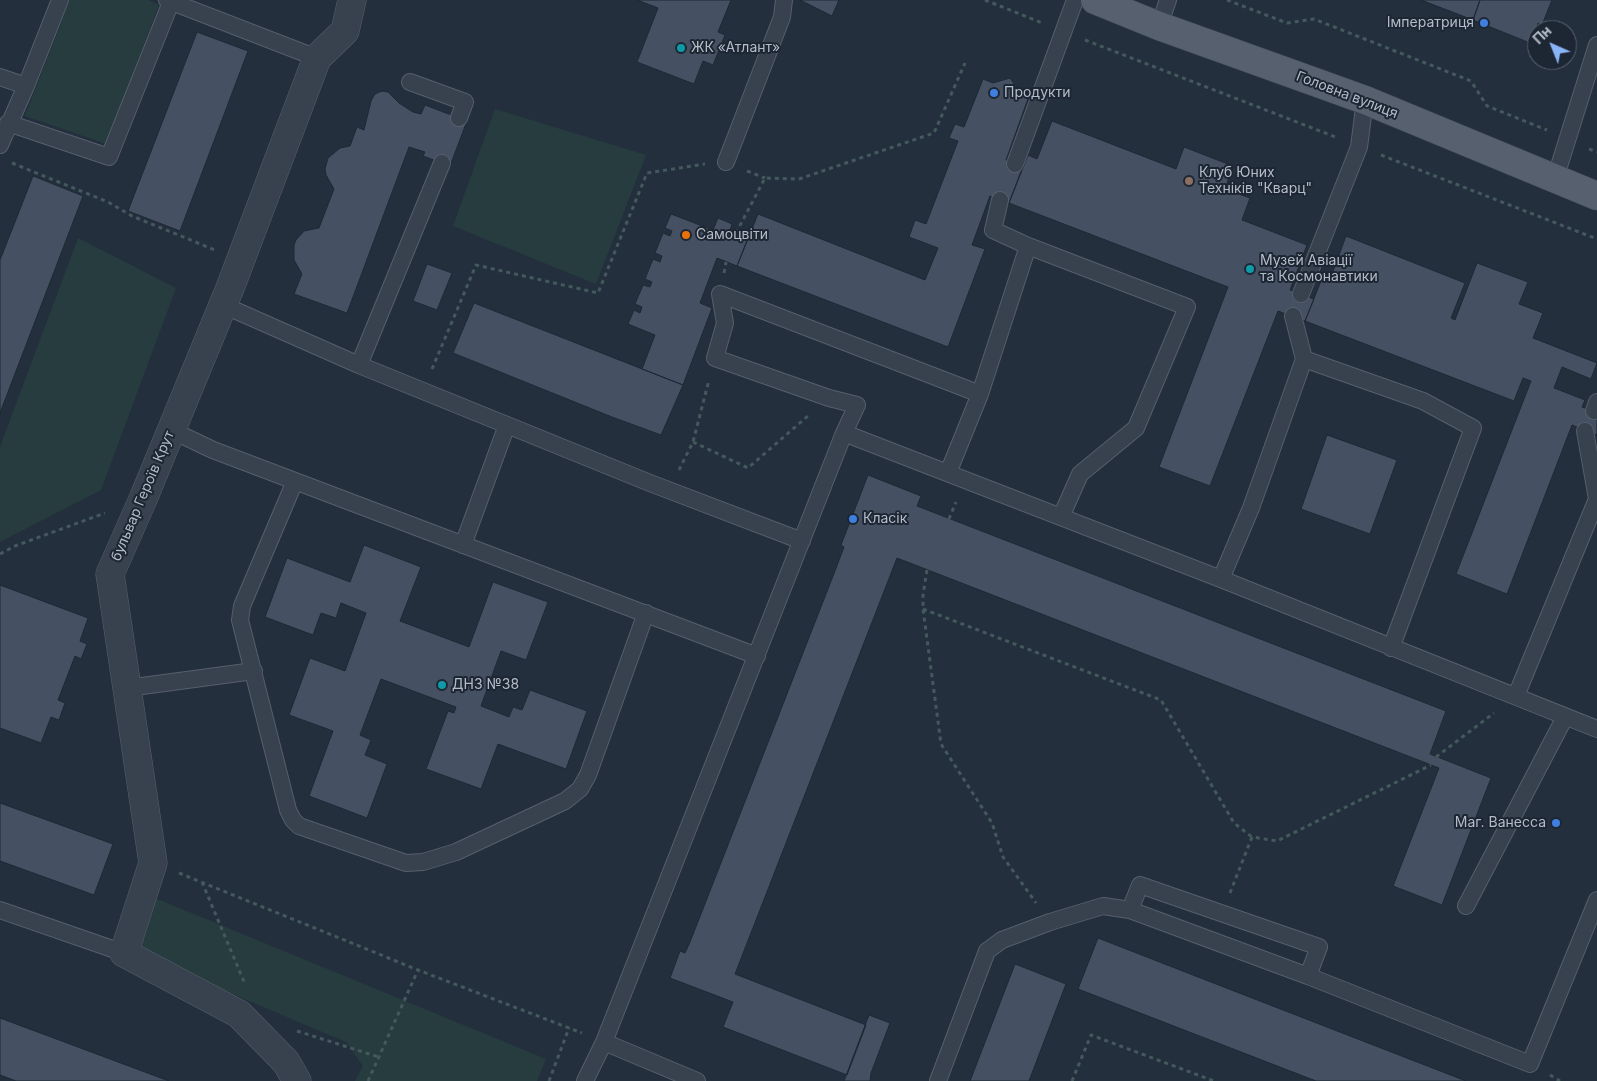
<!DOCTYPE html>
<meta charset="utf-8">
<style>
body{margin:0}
#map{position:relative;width:1597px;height:1081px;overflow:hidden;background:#242f3e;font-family:Inter,sans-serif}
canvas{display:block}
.north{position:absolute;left:1527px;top:20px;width:50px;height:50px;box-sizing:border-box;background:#1d2633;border:1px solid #59626f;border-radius:50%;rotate:316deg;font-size:14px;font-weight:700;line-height:20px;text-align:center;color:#b4bcc9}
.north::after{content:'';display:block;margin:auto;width:18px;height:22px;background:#8ab4f8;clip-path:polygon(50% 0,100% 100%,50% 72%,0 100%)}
</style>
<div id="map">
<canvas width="1597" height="1081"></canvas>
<div class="north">Пн</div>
</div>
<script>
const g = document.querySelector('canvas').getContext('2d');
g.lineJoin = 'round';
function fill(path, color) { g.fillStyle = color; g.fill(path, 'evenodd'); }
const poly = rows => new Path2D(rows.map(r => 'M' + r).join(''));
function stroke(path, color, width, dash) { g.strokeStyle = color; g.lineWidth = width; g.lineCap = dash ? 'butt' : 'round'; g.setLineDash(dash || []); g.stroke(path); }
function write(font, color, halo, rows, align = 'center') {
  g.font = font + ' Inter,sans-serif'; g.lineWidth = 4; g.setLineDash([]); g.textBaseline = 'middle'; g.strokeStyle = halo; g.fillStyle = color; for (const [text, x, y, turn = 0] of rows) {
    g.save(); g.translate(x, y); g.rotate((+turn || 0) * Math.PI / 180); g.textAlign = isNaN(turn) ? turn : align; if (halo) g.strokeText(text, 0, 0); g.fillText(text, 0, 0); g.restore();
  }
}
fill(poly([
 [70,0,148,0,159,5,106,144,25,116],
 [495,109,646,155,596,284,453,226],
 [78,238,176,288,101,490,0,542,0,447],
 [138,891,546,1059,537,1081,355,1081,363,1066,346,1042,119,946]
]), '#263c3f');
const building = poly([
 [637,0,731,0,718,32,725,35,713,65,703,61,694,84,637,62,658,8,637,0],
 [800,0,839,0,832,16,800,0],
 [1421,0,1480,0,1473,20,1421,0],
 [1480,0,1552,0,1542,25,1538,23,1530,43,1473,20,1480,0],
 [197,32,248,51,180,231,128,211,197,32],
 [1010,78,1020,92,1029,96,1006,160,1023,166,1009,203,990,196,972,245,985,249,948,347,737,266,758,214,925,280,938,248,909,237,915,220,926,224,958,141,949,138,955,124,964,127,983,79,993,83,1010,78],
 [382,91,388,92,399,103,413,112,421,114,425,105,467,121,450,166,423,156,425,152,409,147,347,313,294,294,302,274,294,260,294,245,296,240,304,231,319,228,334,189,326,175,325,169,328,158,340,148,350,146,357,127,364,130,371,101,375,94,382,91],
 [1052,121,1176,169,1184,147,1233,166,1225,189,1250,198,1242,220,1307,245,1290,290,1314,299,1305,321,1278,311,1210,486,1159,467,1228,287,1009,203,1028,155,1037,159,1052,121],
 [33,176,83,196,0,413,0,260,33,176],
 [671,214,713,230,718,218,732,224,730,230,748,238,737,266,717,258,700,303,712,308,683,385,642,369,655,335,628,324,634,310,640,313,642,307,635,304,643,285,650,287,652,282,645,279,653,259,660,262,662,256,655,253,663,233,670,236,672,231,665,228,671,214],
 [1346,236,1465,283,1451,318,1455,320,1477,263,1528,282,1519,304,1543,313,1533,338,1597,363,1591,379,1562,367,1554,388,1585,400,1582,407,1597,412,1597,435,1572,425,1507,594,1456,574,1531,381,1523,378,1514,401,1305,321,1325,271,1332,274,1346,236],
 [427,264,452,273,437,310,413,301,427,264],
 [474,303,683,385,661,435,612,417,453,353,474,303],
 [1327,435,1397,460,1370,534,1301,509,1327,435],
 [868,475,921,496,917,506,1446,711,1430,754,1491,778,1442,905,1393,886,1439,768,897,558,735,974,866,1025,847,1075,723,1027,733,1002,670,978,680,951,685,953,690,942,835,571,844,547,841,545,868,475],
 [364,545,421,567,400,621,469,647,493,582,548,602,526,660,501,651,481,706,509,717,513,707,522,710,530,690,587,711,566,769,498,744,481,789,426,769,448,711,454,713,456,707,381,679,360,735,371,740,365,755,387,764,367,818,309,796,333,731,289,715,310,658,345,671,366,613,341,603,336,618,321,613,313,635,265,617,287,558,350,582,364,545],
 [0,585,88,618,80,641,87,644,81,659,75,656,58,700,65,703,59,720,51,717,41,743,0,728,0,585],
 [0,803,113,844,94,895,0,861,0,803],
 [1098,938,1198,977,1466,1081,1316,1081,1078,989,1098,938],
 [1015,964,1066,984,1029,1081,970,1081,1015,964],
 [869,1015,890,1023,871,1073,870,1081,844,1081,869,1015],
 [0,1018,169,1081,16,1081,0,1075,0,1018]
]);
fill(building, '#455162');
stroke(building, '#1f2835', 1);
const service = poly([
 [167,0,317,58],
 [1159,26,1168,0],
 [0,77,26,86],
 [410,82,465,102,459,118],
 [8,123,109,157,171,2],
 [0,145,26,86,60,0],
 [726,162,782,17,784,0],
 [1015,164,1075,0],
 [1555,179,1597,45],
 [1000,200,993,230,1028,246],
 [720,294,980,394],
 [720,294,725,323,715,358,829,398,857,405,844,433],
 [1301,294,1359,147,1365,100],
 [223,305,359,365,650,483,802,541],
 [1304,359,1423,401,1473,428,1391,648],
 [359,365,442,163],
 [1594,411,1597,402],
 [171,430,213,450,757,656],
 [948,473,980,394,1028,246,1187,307,1136,428,1080,474,1061,517],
 [295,481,242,606,240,620,288,810,293,820,299,826,406,863,423,862,456,852,565,801,580,789,588,775,646,613],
 [463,545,507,425],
 [1221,579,1251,508,1304,359,1293,316],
 [127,688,254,671],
 [1516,696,1597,499,1585,431],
 [1466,906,1565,717],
 [0,910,124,953],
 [1130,910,1140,885,1319,947,1308,976],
 [604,1042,697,1081],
 [585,1081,604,1042,844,433,1221,579,1597,729],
 [938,1081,987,951,1002,940,1050,922,1103,906,1130,910,1308,976,1530,1064,1597,900]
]);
const minor = poly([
 [297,1081,286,1062,239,1014,124,953,153,863,110,574,143,499,230,288,317,58,345,31,352,0]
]);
const primary = poly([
 [1095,0,1159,26,1365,100,1597,196]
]);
stroke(service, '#565f6c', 18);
stroke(minor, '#565f6c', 29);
stroke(primary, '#414a57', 29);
stroke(poly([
 [985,0,1042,23],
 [1227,0,1287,23,1314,19,1471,81,1487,106,1547,130],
 [1085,40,1338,138],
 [1589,149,1597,152],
 [1381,155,1597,239],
 [12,163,108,202,132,216,215,250],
 [747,171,765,178],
 [736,233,765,178,799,179,934,133,965,63],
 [724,273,726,262],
 [432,369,476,265,598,293,647,173,705,164],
 [693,442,748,468,809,415],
 [679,470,693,442,709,380],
 [949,519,956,502],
 [0,554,15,546,105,513],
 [927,570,923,595,923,609,941,744,992,823,1003,857,1036,903],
 [923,609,1161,700,1234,823,1252,837],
 [1436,757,1494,713],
 [179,873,418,970,582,1033],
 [202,882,245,984],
 [1230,893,1252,837,1277,841,1431,765],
 [297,1031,379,1057],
 [1550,1075,1560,1081],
 [368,1081,418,970],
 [549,1081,569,1028],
 [1072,1081,1091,1035,1214,1081]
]), '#44595c', 3, [4, 4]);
stroke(service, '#38414e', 16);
stroke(minor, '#38414e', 28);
stroke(primary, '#56606e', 28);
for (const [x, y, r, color] of [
 [1484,23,5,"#3f7fe0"],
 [681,48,5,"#0f9aa8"],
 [994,93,5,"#3f7fe0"],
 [1189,181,5,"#8d6e63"],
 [686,235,5,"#e8710a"],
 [1250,269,5,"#0f9aa8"],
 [853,519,5,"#3f7fe0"],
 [442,685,5,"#0f9aa8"],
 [1556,823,5,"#3f7fe0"]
]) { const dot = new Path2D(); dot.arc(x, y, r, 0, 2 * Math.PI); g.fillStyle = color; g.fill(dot); stroke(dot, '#1d2633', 2); }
write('14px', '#b4bcc9', '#1d2633', [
 ["Імператриця",1474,23,"right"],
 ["ЖК «Атлант»",691,48],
 ["Продукти",1004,93],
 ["Клуб Юних",1199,173],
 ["Техніків \"Кварц\"",1199,189],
 ["Самоцвіти",696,235],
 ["Музей Авіації",1260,261],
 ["та Космонавтики",1260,277],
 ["Класік",863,519],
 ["ДНЗ №38",452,685],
 ["Маг. Ванесса",1546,823,"right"]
], 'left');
write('14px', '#b4bcc9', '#1d2633', [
 ["Головна вулиця",1347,95,21],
 ["бульвар Героїв Крут",143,496,-67]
]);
</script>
